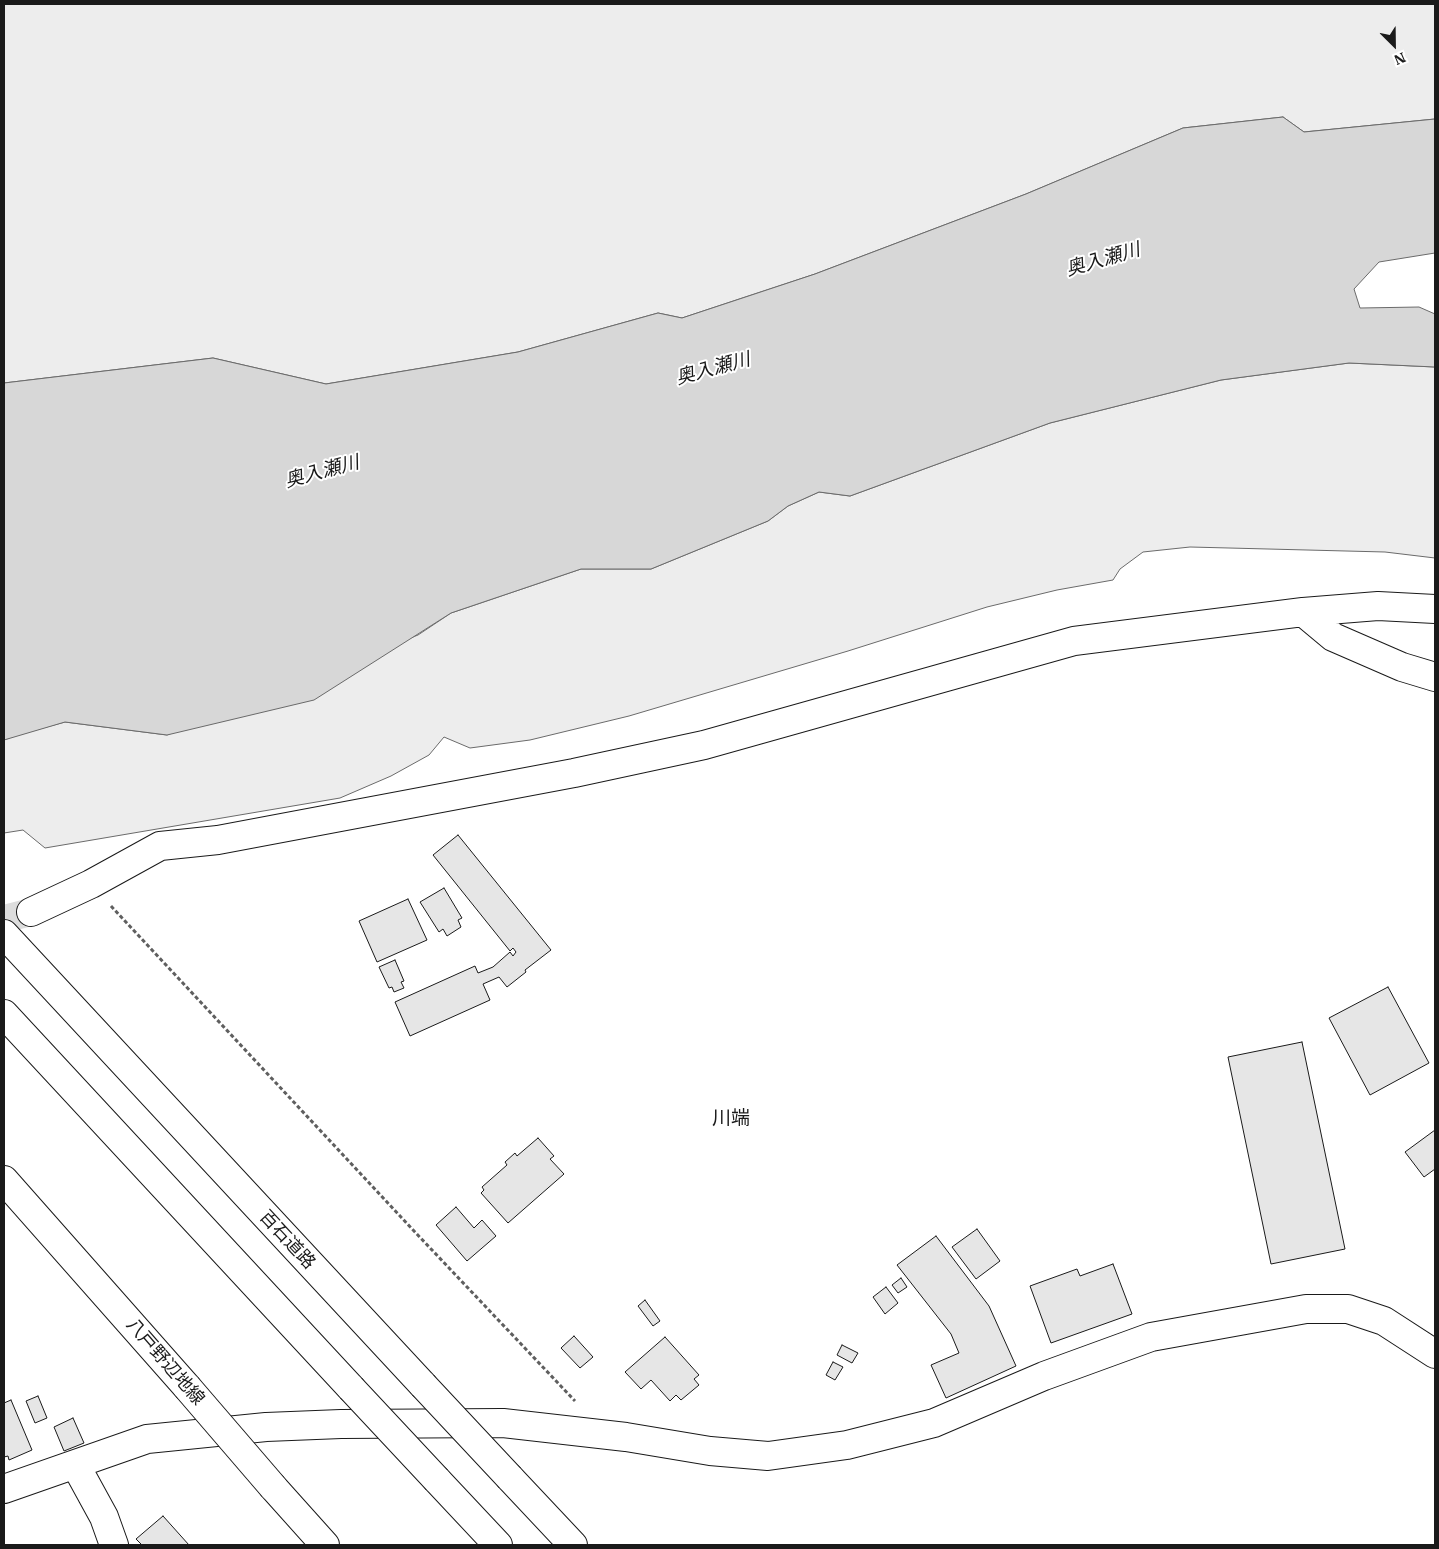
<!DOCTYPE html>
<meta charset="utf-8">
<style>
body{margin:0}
#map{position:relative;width:1439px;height:1549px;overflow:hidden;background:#fff;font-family:"IBM Plex Serif",serif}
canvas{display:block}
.frame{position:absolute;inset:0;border:5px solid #1a1a1a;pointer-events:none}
.north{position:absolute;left:1369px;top:20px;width:50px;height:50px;-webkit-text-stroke:4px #fff;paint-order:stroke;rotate:157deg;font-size:14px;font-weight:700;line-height:20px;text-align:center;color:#1a1a1a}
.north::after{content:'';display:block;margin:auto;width:18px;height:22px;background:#1a1a1a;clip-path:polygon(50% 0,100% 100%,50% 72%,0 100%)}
</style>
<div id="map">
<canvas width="1439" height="1549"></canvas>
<div class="frame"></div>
<div class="north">N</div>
</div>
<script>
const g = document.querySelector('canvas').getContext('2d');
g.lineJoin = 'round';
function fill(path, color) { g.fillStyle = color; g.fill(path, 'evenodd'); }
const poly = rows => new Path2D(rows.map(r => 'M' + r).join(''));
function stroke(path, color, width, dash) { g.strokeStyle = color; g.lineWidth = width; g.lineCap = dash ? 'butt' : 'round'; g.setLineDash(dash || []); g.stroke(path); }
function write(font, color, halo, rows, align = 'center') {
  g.font = font + ' "IBM Plex Serif","Noto Sans JP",serif'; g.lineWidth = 4; g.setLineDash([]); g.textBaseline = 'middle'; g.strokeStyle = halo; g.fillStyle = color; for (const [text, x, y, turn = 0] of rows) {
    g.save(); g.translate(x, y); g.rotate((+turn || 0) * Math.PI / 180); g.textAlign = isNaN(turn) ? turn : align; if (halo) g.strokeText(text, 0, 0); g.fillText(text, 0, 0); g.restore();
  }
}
const built = poly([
 [4,4,1435,4,1435,119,1304,132,1283,117,1183,128,1026,194,815,274,682,318,658,313,518,352,326,384,213,358,4,383,4,4],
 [1349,363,1435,367,1435,558,1385,552,1190,547,1143,552,1120,569,1113,580,1057,590,987,607,848,651,629,716,530,740,470,748,444,737,429,755,391,776,340,798,45,848,23,830,4,833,4,740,17,735,65,722,167,735,418,635,451,613,581,569,651,569,768,521,788,506,819,492,850,496,1050,423,1221,380,1349,363]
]);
fill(built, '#ededed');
stroke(built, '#6a6a6a', 1);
const water = poly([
 [1283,117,1304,132,1435,119,1435,253,1379,262,1354,289,1360,308,1419,307,1435,314,1435,367,1349,363,1221,380,1050,423,850,496,819,492,788,506,768,521,651,569,581,569,451,613,314,700,167,735,65,722,4,740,4,383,213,358,326,384,518,352,658,313,682,318,815,274,1026,194,1183,128,1283,117]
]);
fill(water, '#d7d7d7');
stroke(water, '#6a6a6a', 1);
const building = poly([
 [458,835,551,950,525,970,526,972,507,987,499,977,483,984,490,1000,410,1036,395,1002,475,966,478,973,493,967,510,952,513,956,516,952,513,948,510,951,433,855,458,835],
 [444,888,462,918,458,920,461,927,447,936,443,929,439,932,420,902,444,888],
 [408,899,427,940,377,962,359,921,408,899],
 [395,960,404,981,401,982,404,988,394,992,392,987,389,988,379,967,395,960],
 [1388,987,1429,1063,1370,1095,1329,1018,1388,987],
 [1302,1042,1345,1249,1271,1264,1228,1057,1302,1042],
 [1435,1130,1435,1169,1424,1177,1405,1152,1435,1130],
 [538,1138,554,1156,550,1159,564,1174,508,1223,481,1193,484,1190,482,1187,507,1165,505,1162,515,1153,517,1156,538,1138],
 [456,1207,474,1228,482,1220,496,1236,467,1261,436,1225,456,1207],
 [977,1229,1000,1261,976,1279,952,1247,977,1229],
 [936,1236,989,1306,1016,1366,946,1398,931,1365,959,1353,951,1334,897,1265,936,1236],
 [1113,1264,1132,1314,1051,1343,1030,1286,1077,1269,1080,1276,1113,1264],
 [901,1278,907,1287,898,1293,892,1285,901,1278],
 [886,1287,898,1303,885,1314,873,1297,886,1287],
 [645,1300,660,1321,653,1326,638,1306,645,1300],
 [574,1336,593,1357,580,1368,561,1348,574,1336],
 [665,1337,699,1375,694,1379,699,1385,681,1400,676,1395,670,1401,651,1380,641,1389,625,1372,665,1337],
 [842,1345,858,1353,852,1363,837,1355,842,1345],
 [833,1362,843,1367,835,1380,826,1375,833,1362],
 [38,1396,47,1418,35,1423,26,1401,38,1396],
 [11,1400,32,1450,9,1460,8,1456,4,1457,4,1403,11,1400],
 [73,1418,84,1443,64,1451,54,1427,73,1418],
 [163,1516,189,1545,142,1545,136,1539,163,1516]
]);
fill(building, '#e6e6e6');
stroke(building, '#1a1a1a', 1);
stroke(poly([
 [4,919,31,912]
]), '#ddd', 28, [28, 14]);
const minor = poly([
 [1303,612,1333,637,1402,667,1435,677],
 [31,912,91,884,160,846,218,840,574,773,704,745,1074,641,1303,612,1378,606,1435,609],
 [75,1464,104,1517,114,1545],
 [4,1489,147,1439,266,1427,341,1424,503,1423,626,1437,710,1451,768,1456,847,1445,934,1423,1044,1376,1151,1337,1306,1309,1348,1309,1384,1321,1435,1354]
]);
const primary = poly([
 [4,1180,187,1387],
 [273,1487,325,1545]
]);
const motorway = poly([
 [4,934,423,1385],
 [4,1014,351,1388],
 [510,1478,573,1545],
 [437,1480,498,1545]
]);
stroke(minor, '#1a1a1a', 30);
stroke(primary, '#1a1a1a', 30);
stroke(motorway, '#1a1a1a', 30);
stroke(poly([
 [111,906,414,1231,575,1401]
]), '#5f5f5f', 3, [4, 2.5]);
stroke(minor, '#fff', 28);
stroke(primary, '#fff', 28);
stroke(motorway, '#fff', 28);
const primaryBridge = poly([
 [187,1387,273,1487]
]);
const motorwayBridge = poly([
 [423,1385,510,1478],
 [351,1388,437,1480]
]);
stroke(primaryBridge, '#1a1a1a', 30, []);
stroke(motorwayBridge, '#1a1a1a', 30, []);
stroke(primaryBridge, '#fff', 28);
stroke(motorwayBridge, '#fff', 28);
write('18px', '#1a1a1a', '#fff', [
 ["百石道路",287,1240,47],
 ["八戸野辺地線",165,1362,49]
]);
write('italic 19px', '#1a1a1a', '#fff', [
 ["奥入瀬川",1103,260,-16],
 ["奥入瀬川",713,369,-15],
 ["奥入瀬川",322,472,-15]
]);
write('19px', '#1a1a1a', '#fff', [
 ["川端",731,1119]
]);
</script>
